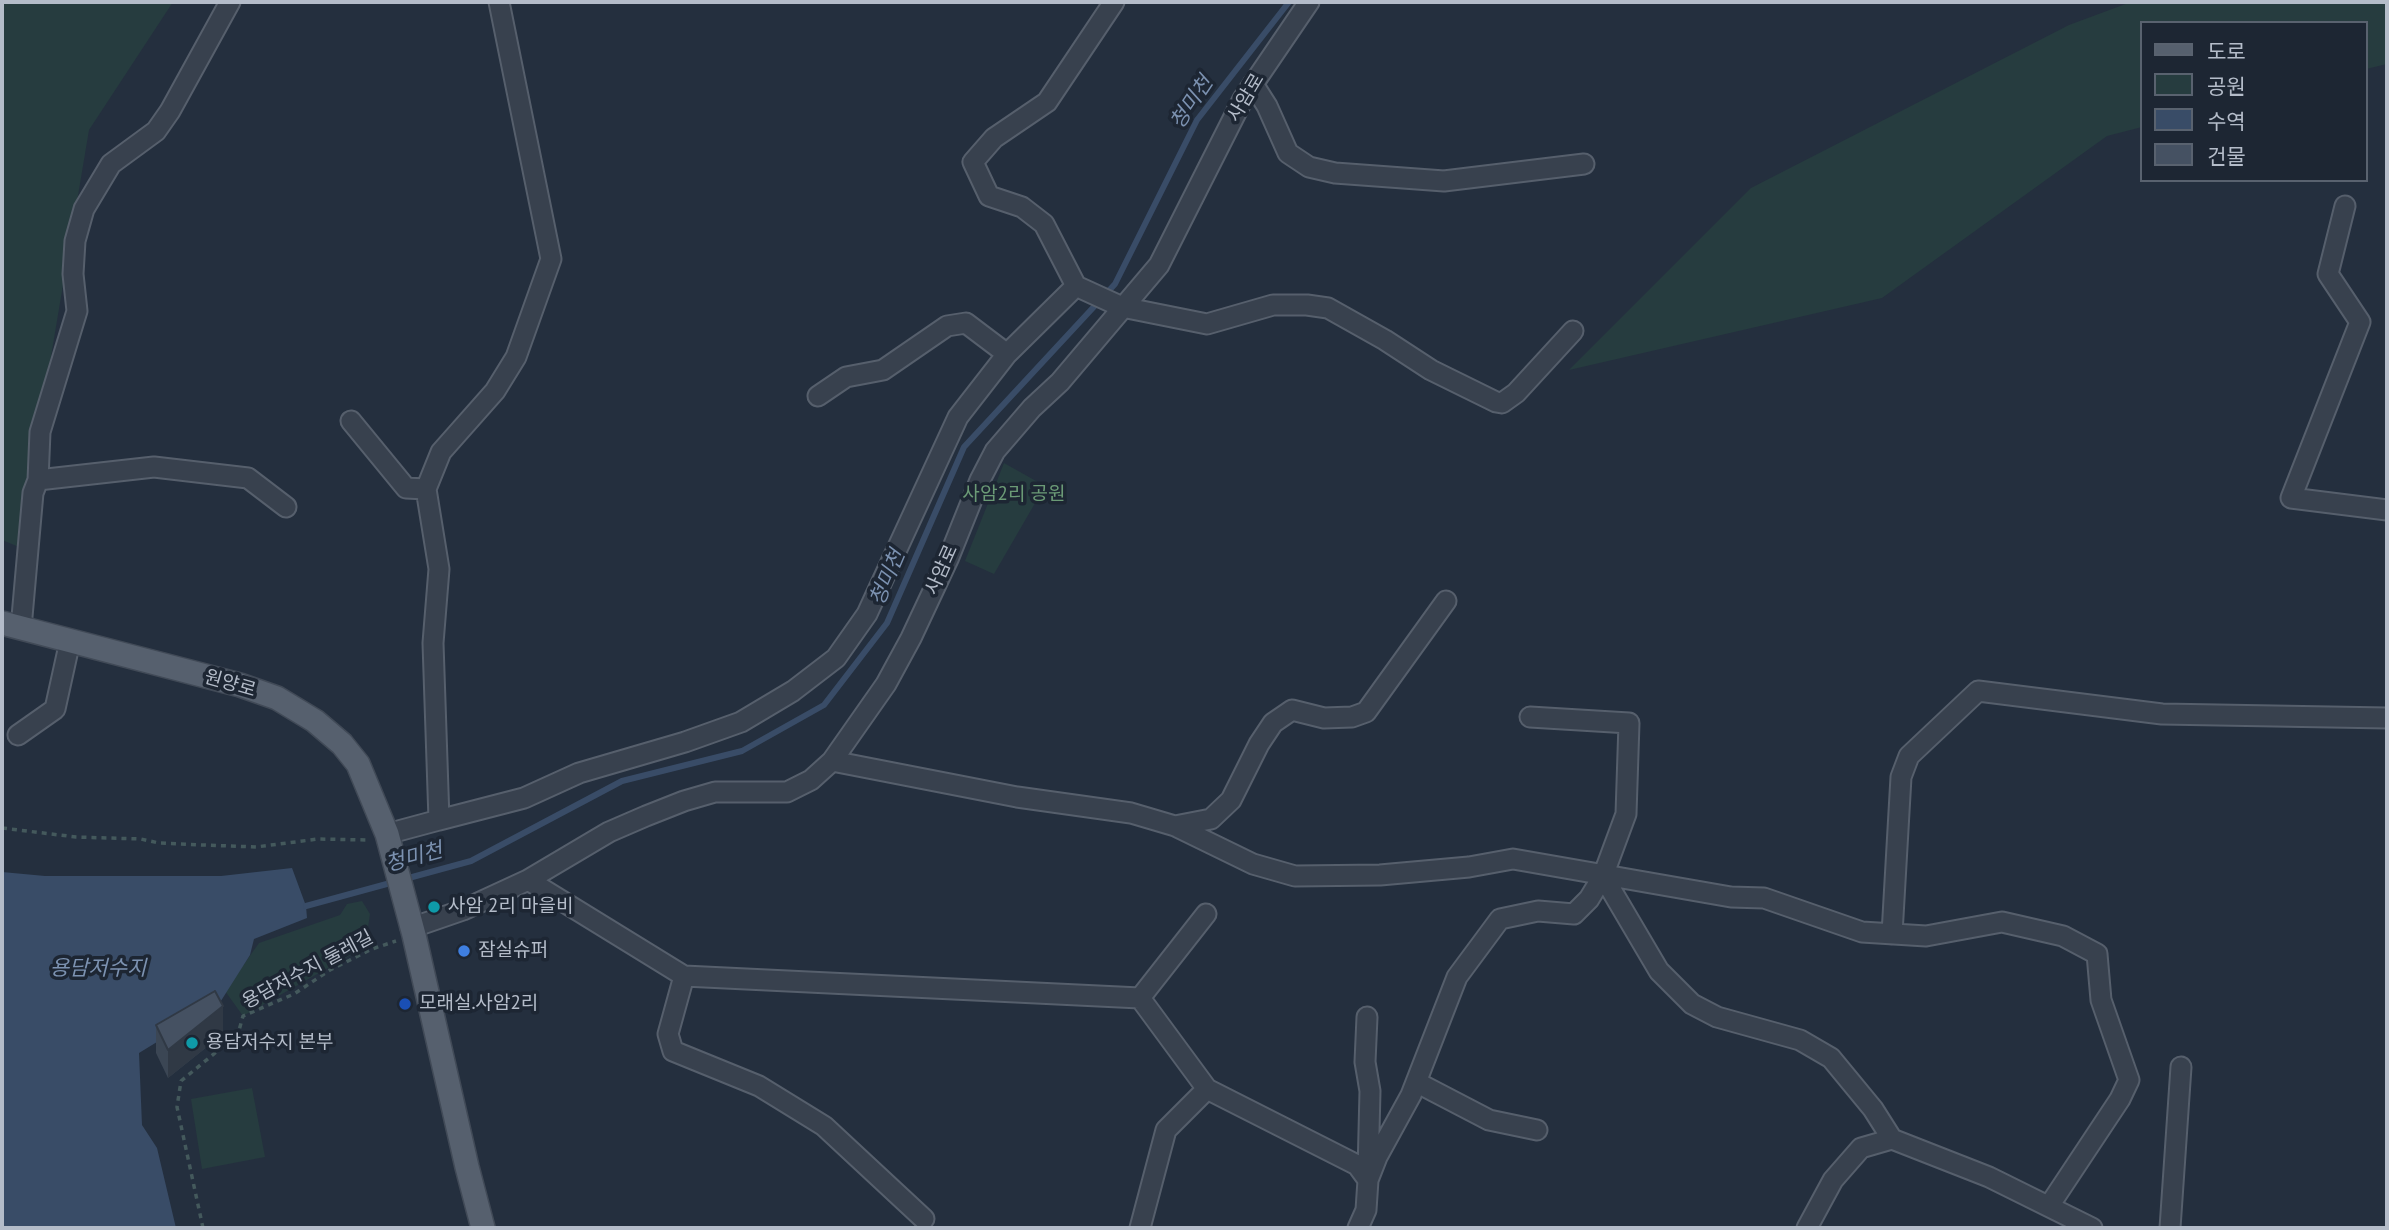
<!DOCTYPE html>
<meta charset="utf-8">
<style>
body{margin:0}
#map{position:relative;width:2389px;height:1230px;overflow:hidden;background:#242f3e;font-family:"PT Sans","Noto Sans KR",sans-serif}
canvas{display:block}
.frame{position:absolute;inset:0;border:4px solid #b4bcc9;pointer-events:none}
.legend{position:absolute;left:2140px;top:21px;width:228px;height:161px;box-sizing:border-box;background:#1d2633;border:2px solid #59626f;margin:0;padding:9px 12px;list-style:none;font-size:21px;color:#b4bcc9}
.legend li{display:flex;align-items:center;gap:14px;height:35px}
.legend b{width:35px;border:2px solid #59626f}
</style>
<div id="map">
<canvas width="2389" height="1230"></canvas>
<div class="frame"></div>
<ul class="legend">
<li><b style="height:9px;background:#56606e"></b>도로</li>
<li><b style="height:19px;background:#263c3f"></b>공원</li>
<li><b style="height:19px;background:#394c67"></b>수역</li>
<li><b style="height:19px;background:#455162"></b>건물</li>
</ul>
</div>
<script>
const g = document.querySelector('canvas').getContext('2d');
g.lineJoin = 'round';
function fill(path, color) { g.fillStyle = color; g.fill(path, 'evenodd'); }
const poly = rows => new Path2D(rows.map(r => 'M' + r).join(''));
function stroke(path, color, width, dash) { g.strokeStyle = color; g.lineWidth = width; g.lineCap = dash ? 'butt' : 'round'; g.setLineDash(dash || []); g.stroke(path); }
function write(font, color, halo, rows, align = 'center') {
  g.font = font + ' "PT Sans","Noto Sans KR",sans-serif'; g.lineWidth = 7; g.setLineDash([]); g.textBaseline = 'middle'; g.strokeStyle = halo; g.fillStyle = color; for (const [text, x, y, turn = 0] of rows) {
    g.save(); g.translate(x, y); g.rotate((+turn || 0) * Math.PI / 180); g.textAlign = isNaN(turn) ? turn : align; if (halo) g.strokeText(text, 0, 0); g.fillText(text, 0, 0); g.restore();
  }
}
fill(poly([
 [2,2,173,2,89,130,19,547,2,540],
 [2131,2,2387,2,2387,64,2366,69,2366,23,2142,23,2142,127,2107,136,1882,298,1569,370,1751,188,2069,25],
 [1004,463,1045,486,994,574,965,561],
 [362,901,370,914,365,947,243,1016,225,991,259,943,340,915,347,904],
 [252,1088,265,1157,202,1169,191,1099]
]), '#263c3f');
fill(poly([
 [292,868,306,906,307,918,254,939,250,955,219,1004,139,1053,142,1125,157,1148,176,1228,2,1228,2,872,45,876,221,876]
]), '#394c67');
stroke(poly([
 [306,906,471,861,622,781,742,751,824,705,887,623,964,447,1115,284,1197,120,1289,2]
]), '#394c67', 6);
const minor = poly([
 [1114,2,1047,102,994,138,973,162,989,196,1022,207,1044,224,1076,286,1122,307,1207,324,1273,305,1307,305,1328,308,1385,340,1431,370,1496,402,1502,403,1516,393,1573,331],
 [1253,84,1267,106,1288,153,1309,167,1335,173,1444,181,1584,164],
 [2345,206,2328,274,2360,322,2291,498,2387,510],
 [818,396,846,377,883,370,947,326,966,323,1007,354],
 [351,421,406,488,426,489],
 [38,480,154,467,248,478,286,507],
 [21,628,33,493,38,480,40,432,77,311,73,274,75,241,84,209,111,164,156,131,170,111,230,2],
 [18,735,55,709,70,641],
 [832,761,1017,797,1131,813,1175,826,1253,864,1295,876,1380,875,1469,867,1513,859,1731,897,1764,898,1862,932,1926,936,2002,922,2063,936,2097,954,2101,1000,2129,1080,2120,1099,2049,1206],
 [439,820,524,798,579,773,685,742,741,722,793,691,836,658,867,614,958,417,1007,354,1076,286],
 [1175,826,1211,819,1231,800,1259,744,1273,723,1292,710,1324,718,1352,717,1366,712,1446,601],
 [387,834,439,820,433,643,439,569,426,489,441,452,495,391,516,357,551,259,499,2],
 [1603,876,1659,971,1692,1004,1717,1017,1800,1040,1831,1058,1873,1109,1892,1139],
 [528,880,684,976,1140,998],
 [411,928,463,910,528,880,609,832,646,816,684,801,715,792,787,792,811,780,832,761,886,684,911,638,949,557,980,480,995,451,1032,408,1060,382,1159,265,1243,99,1309,2],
 [1892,934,1901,777,1909,756,1978,691,2162,714,2387,718],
 [684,976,668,1034,673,1051,759,1086,824,1126,924,1219],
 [1140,998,1207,1089,1357,1165,1368,1180,1366,1210,1358,1228],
 [1140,998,1206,914],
 [1367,1017,1365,1062,1370,1091,1368,1172],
 [1416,1082,1489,1120,1537,1130],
 [1368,1180,1377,1157,1411,1095,1457,977,1500,919,1538,911,1574,914,1589,899,1603,876,1626,814,1629,723,1530,717],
 [1140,1228,1166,1130,1207,1089],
 [1807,1228,1833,1180,1861,1148,1892,1139,1989,1177,2092,1228],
 [2170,1228,2181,1067]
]);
const major = poly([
 [2,623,240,685,277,698,315,721,342,744,358,764,387,834,414,935,467,1167,483,1228]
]);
stroke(minor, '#565f6c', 23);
stroke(major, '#414a57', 26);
stroke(poly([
 [2,828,76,837,141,839,159,843,203,845,256,847,318,839,369,840],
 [203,1228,177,1107,181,1081,238,1034,243,1016,294,994,330,970,372,949,396,941]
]), '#44595c', 3.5, [5, 5]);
stroke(minor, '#38414e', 19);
stroke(major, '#56606e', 23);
fill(poly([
 [156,1025,223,1034,168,1078,156,1053]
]), '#3b4654');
fill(poly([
 [223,1006,223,1034,168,1078,168,1050]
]), '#303945');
const building = poly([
 [215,991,223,1006,168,1050,156,1025,215,991]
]);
fill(building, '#455162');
stroke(building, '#303945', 2);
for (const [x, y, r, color] of [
 [434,907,7,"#0f9aa8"],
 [464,951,7,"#3f7fe0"],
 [405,1004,7,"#1a4fb4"],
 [192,1043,7,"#0f9aa8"]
]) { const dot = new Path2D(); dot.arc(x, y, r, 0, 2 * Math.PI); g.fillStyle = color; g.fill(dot); stroke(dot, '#1d2633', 2.5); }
write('19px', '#b4bcc9', '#1d2633', [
 ["사암로",1246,98,-59],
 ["사암로",942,570,-66],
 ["원양로",230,684,16],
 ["용담저수지 둘레길",308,970,-28]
]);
write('19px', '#6b9a76', '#1d2633', [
 ["사암2리 공원",1014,495]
]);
write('19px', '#b4bcc9', '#1d2633', [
 ["사암 2리 마을비",448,907],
 ["잠실슈퍼",478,951],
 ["모래실.사암2리",419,1004],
 ["용담저수지 본부",206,1043]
], 'left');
write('italic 21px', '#7c92b1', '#1d2633', [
 ["청미천",1192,103,-56],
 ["청미천",888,578,-67],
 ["청미천",414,858,-15],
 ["용담저수지",98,969]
]);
</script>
